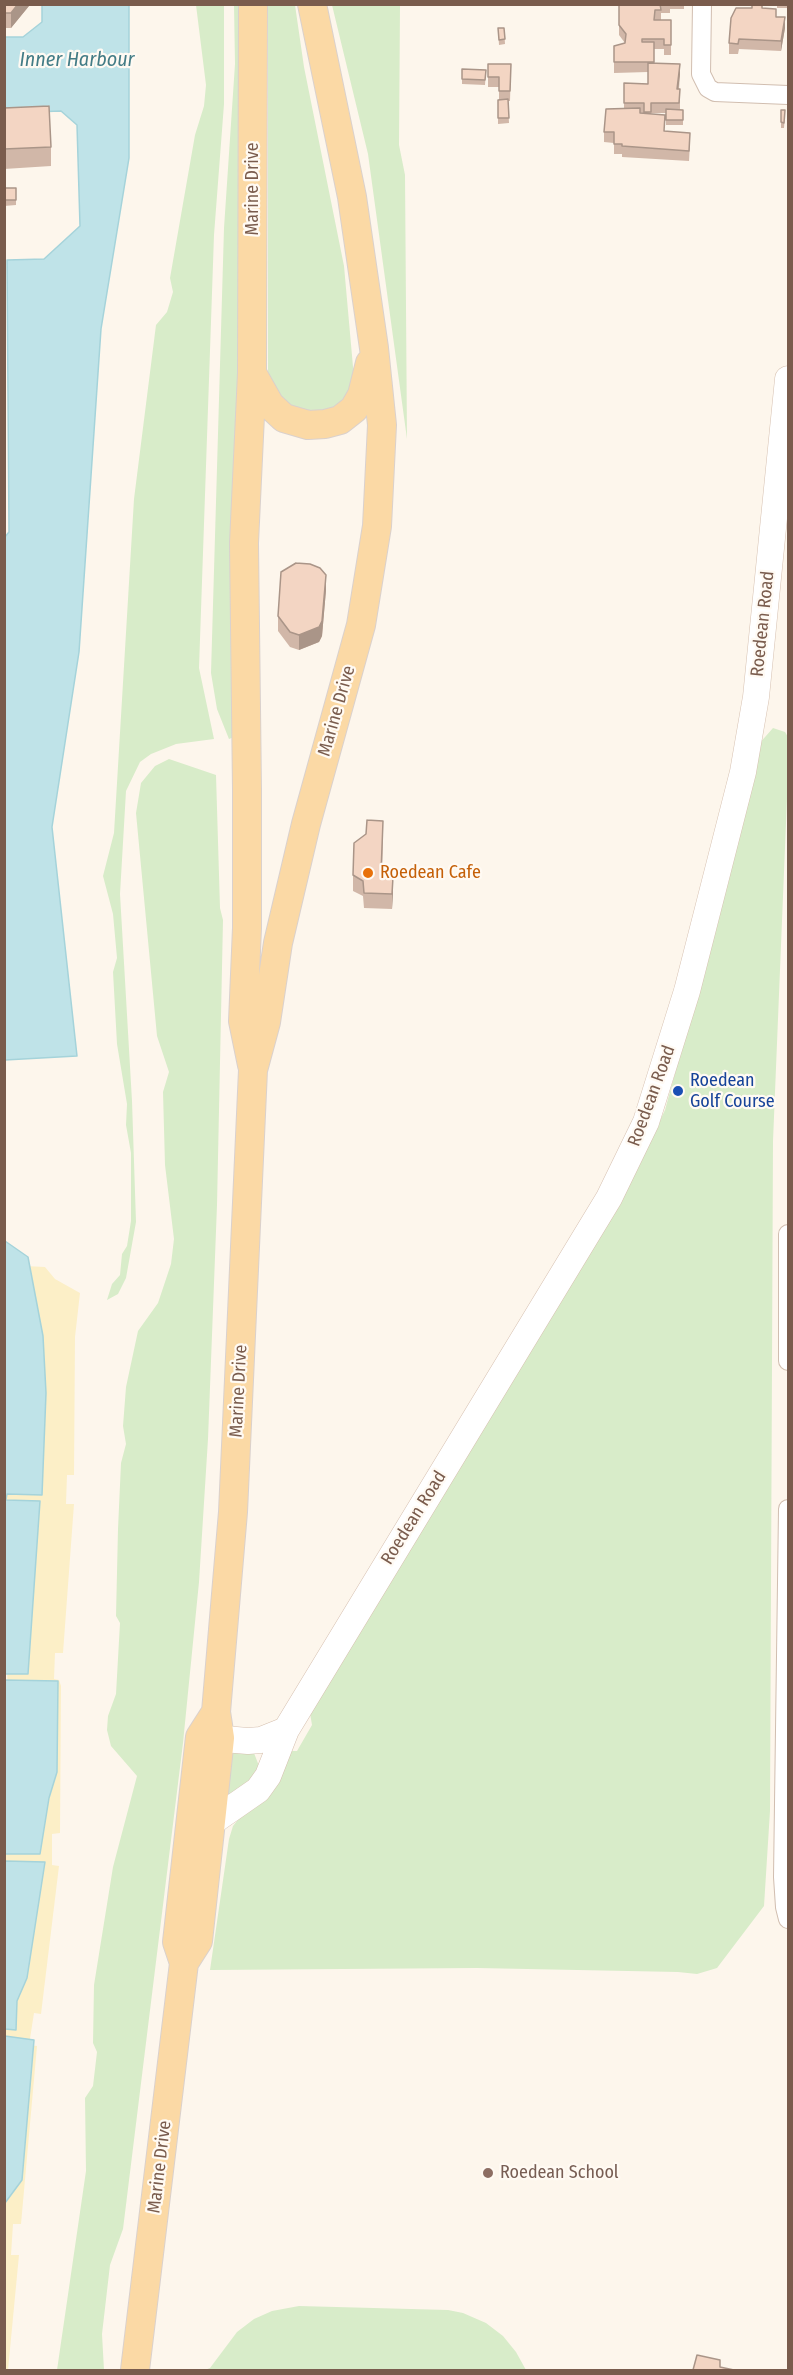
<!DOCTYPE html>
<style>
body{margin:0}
#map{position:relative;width:793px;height:2375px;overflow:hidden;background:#fdf6ec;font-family:"Fira Sans Condensed",sans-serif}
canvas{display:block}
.frame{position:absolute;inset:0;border:6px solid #7a5c4d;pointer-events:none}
</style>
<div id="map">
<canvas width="793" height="2375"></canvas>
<div class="frame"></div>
</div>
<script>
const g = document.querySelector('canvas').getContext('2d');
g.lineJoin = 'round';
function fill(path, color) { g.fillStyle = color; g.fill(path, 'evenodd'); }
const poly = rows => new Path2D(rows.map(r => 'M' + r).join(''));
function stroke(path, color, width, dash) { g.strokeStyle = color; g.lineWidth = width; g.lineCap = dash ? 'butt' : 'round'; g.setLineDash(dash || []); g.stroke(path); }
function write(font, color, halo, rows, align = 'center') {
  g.font = font + ' "Fira Sans Condensed",sans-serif'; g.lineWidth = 4.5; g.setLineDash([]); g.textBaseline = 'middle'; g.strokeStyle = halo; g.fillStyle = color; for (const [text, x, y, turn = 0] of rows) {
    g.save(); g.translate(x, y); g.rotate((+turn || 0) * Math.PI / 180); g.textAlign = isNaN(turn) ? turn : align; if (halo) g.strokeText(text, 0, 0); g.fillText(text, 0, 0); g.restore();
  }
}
fill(poly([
 [196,5,224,5,224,104,214,235,199,668,214,739,176,744,151,754,140,762,126,791,120,894,132,1101,136,1222,126,1278,118,1294,107,1300,112,1284,120,1275,122,1254,127,1246,131,1221,131,1153,126,1125,127,1104,117,1044,113,972,117,958,113,914,103,876,114,833,134,499,156,325,167,312,173,292,170,278,195,135,204,106,206,85],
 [234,5,247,5,234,737,229,739,217,709,211,673,224,228,235,64],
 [268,5,295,5,304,67,344,266,354,378,347,398,327,414,288,411,268,377],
 [332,5,400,5,399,145,405,175,407,439,368,154],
 [773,728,785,732,788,737,788,774,773,1141,770,1811,764,1906,717,1968,697,1974,678,1972,477,1968,210,1970,229,1839,233,1826,292,1751,297,1751,312,1725,310,1713,633,1177,665,1110,704,967,758,745],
 [169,759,216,775,220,908,223,920,217,1205,208,1439,199,1582,183,1743,123,2229,110,2265,102,2334,104,2370,57,2370,86,2171,85,2098,93,2086,97,2052,93,2043,94,1985,113,1867,137,1776,111,1746,107,1730,108,1716,116,1694,120,1623,116,1616,118,1529,121,1463,126,1444,123,1426,126,1387,138,1331,158,1303,171,1264,174,1239,165,1165,163,1092,169,1072,157,1036,136,813,141,783,155,766],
 [236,1749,254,1753,259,1766,253,1778,228,1796,225,1759],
 [299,2306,448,2310,463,2313,486,2323,503,2336,516,2352,526,2370,205,2370,210,2368,237,2332,254,2319,272,2311]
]), '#d8ecc9');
fill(poly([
 [5,1265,45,1267,55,1279,80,1293,75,1337,74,1475,67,1475,66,1504,74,1504,63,1653,55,1653,54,1679,59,1680,61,1686,60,1833,52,1834,52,1865,59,1866,41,2014,34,2013,29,2045,37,2046,21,2224,13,2224,11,2255,19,2255,8,2370,5,2370,4,1732,8,1698,4,1582]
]), '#fcefc7');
const water = poly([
 [42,5,129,5,129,158,101,329,79,652,52,827,77,1056,5,1060,4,538,9,532,7,260,44,259,80,226,77,125,61,111,5,113,5,37,23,37,42,22,42,5],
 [5,1241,28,1257,43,1336,46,1393,42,1495,7,1494,6,1500,40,1501,28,1674,5,1674,5,1241],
 [5,1680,58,1681,57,1772,49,1798,40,1854,5,1854,5,1680],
 [5,1861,45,1862,27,1978,17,2001,16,2030,5,2029,5,1861],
 [5,2036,34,2040,22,2180,5,2203,5,2036]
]);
fill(water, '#bfe3e8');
stroke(water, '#a5d3da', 1.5);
const street = poly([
 [702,4,701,74,708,88,715,92,788,95],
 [788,1234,788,1361],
 [788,1509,783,1877,785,1907,788,1919]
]);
const secondary = poly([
 [200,1737,248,1741,261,1740,286,1730],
 [212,1822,258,1790,268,1776,286,1730,609,1198,646,1122,687,991,743,772,756,697,788,379]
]);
const primary = poly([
 [252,373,270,405,284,418,308,425,325,424,340,420,354,409,362,395,370,363],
 [252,1065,243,1021,247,928,247,790,244,543,252,373,253,4],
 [184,1963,198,1941,220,1738,216,1712,233,1512,253,1070,266,1022,278,943,306,824,361,625,377,526,382,425,374,348,352,197,312,4],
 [135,2370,184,1963,177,1942,200,1737,216,1712]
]);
stroke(street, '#d1beb0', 20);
stroke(secondary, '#d6c0b0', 27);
stroke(primary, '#dad1cd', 30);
stroke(street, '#fff', 18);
stroke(secondary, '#fff', 26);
stroke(primary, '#fbd9a5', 28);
fill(poly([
 [4,4,29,4,29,6,11,28,4,28],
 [619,4,684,4,684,9,670,9,670,13,661,13,661,20,671,20,671,55,664,55,664,49,654,49,654,63,680,74,679,89,680,89,680,110,683,110,683,125,666,125,666,113,651,113,651,114,665,131,690,143,689,161,622,157,622,154,614,154,614,143,604,142,604,132,624,108,624,83,648,84,648,72,614,73,614,46,625,43,619,35],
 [777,4,789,4,789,8,777,8],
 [762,8,776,17,785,28,781,51,739,49,738,54,729,54,729,43],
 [498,28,504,28,505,44,499,45],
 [488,64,511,64,510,101,508,101,509,123,498,124,498,100,499,100,499,87,488,87],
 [462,69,486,70,485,85,462,84],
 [4,108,51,147,51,166,4,169],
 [781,110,785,115,784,128,781,128],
 [4,188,16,188,16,205,4,206],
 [326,590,322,636,319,642,299,650,290,647,278,631,278,616],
 [383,837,382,874,393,892,392,909,364,908,363,896,353,891,353,875]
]), '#d1b7a8');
fill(poly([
 [18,4,29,4,29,6,11,28,11,13],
 [785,17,785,28,781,51,781,41],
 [680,64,680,74,677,99,677,89],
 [326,575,326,590,322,636,319,642,299,650,299,635],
 [393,877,393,892,392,909,392,894]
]), '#aa9588');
const building = poly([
 [4,4,18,4,11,13,4,13,4,4],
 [619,4,660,4,661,10,655,10,654,20,671,20,671,45,664,45,664,39,642,39,642,42,654,42,654,62,614,62,614,46,625,43,626,34,619,25,619,4],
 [752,4,762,4,762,8,776,9,776,17,785,17,781,41,739,39,738,44,729,43,731,18,736,8,752,8,752,4],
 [498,28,504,28,505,39,499,40,498,28],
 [648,63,680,64,677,89,680,89,679,103,651,103,651,112,644,112,644,103,624,103,624,83,648,84,648,63],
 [488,64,511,64,510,91,499,91,499,77,488,77,488,64],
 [462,69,486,70,485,80,462,79,462,69],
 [508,99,509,118,498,118,498,100,508,99],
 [49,106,51,147,4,149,4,108,49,106],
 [640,108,640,113,665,115,664,131,690,133,689,151,622,146,622,144,614,144,614,132,604,132,606,109,640,108],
 [666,109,683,110,683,120,666,120,666,109],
 [781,110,785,110,784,123,781,122,781,110],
 [4,188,16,188,16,200,4,200,4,188],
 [296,563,310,564,320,568,326,575,322,621,319,627,299,635,290,632,278,616,281,572,296,563],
 [367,820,383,821,381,873,393,877,392,894,364,893,363,881,353,875,354,843,366,834,367,820],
 [697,2355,720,2360,720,2367,734,2370,693,2370,697,2355]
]);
fill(building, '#f3d5c3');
stroke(building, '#aa9588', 1.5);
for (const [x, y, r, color] of [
 [368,873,6,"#e8710a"],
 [678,1091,6,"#1a4fb4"],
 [488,2173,6,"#8d6e63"]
]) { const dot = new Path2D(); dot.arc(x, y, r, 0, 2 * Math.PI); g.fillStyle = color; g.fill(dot); stroke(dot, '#fffaf3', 2); }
write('18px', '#7a5c4d', '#fffaf3', [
 ["Marine Drive",253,189,-90],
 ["Roedean Road",763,624,-84],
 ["Marine Drive",337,711,-74],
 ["Roedean Road",652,1096,-70],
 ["Marine Drive",239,1391,-87],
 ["Roedean Road",414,1518,-58],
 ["Marine Drive",160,2167,-83]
]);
write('18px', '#c56008', '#fffaf3', [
 ["Roedean Cafe",380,873]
], 'left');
write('18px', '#164399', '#fffaf3', [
 ["Roedean",690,1081],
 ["Golf Course",690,1102]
], 'left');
write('18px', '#785e54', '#fffaf3', [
 ["Roedean School",500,2173]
], 'left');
write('italic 20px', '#437c86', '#fffaf3', [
 ["Inner Harbour",77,60]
]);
</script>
